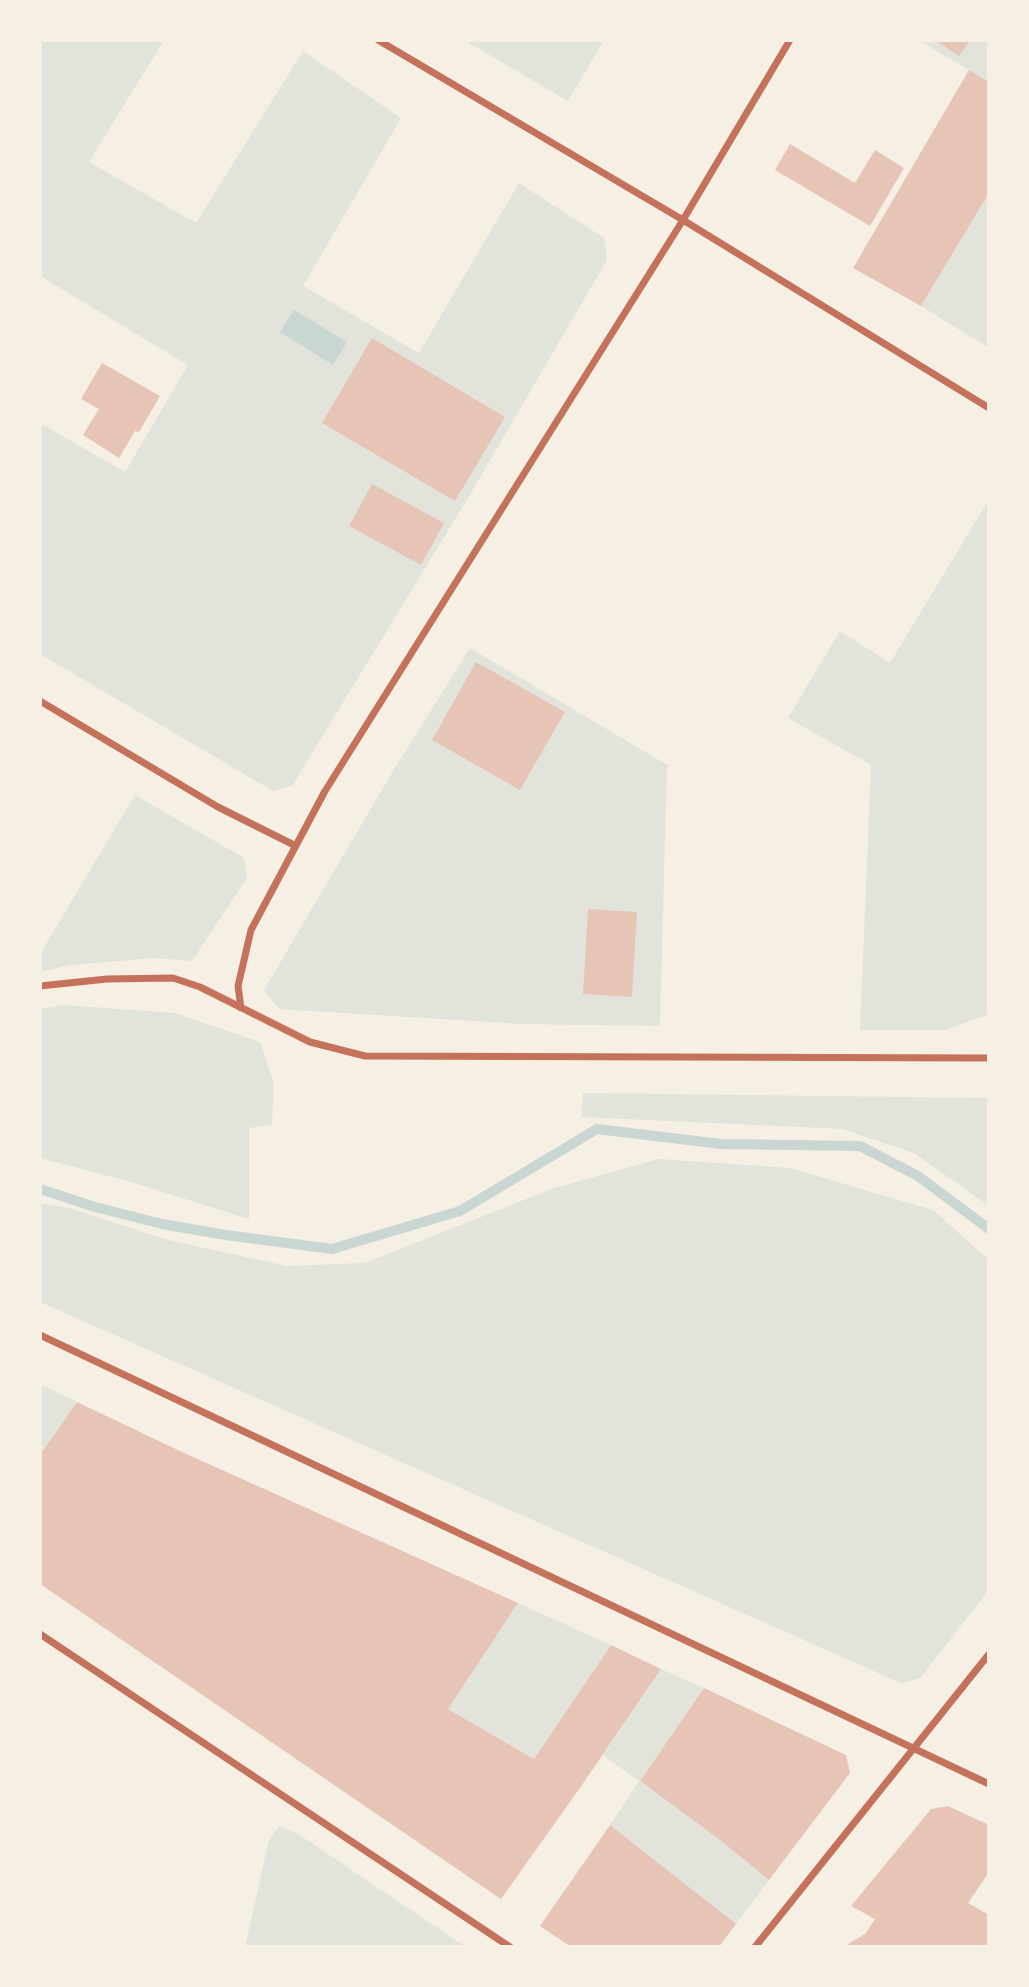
<!DOCTYPE html>
<style>
body{margin:0}
#map{position:relative;width:1029px;height:1987px;overflow:hidden;background:#f6efe4;font-family:Literata,serif}
canvas{display:block}
.frame{position:absolute;inset:0;border:42px solid #f6efe4;pointer-events:none}
</style>
<div id="map">
<canvas width="1029" height="1987"></canvas>
<div class="frame"></div>
</div>
<script>
const g = document.querySelector('canvas').getContext('2d');
g.lineJoin = 'round';
function fill(path, color) { g.fillStyle = color; g.fill(path, 'evenodd'); }
const poly = rows => new Path2D(rows.map(r => 'M' + r).join(''));
function stroke(path, color, width, dash) { g.strokeStyle = color; g.lineWidth = width; g.lineCap = dash ? 'butt' : 'round'; g.setLineDash(dash || []); g.stroke(path); }
fill(poly([
 [40,40,164,40,89,162,196,223,303,51,401,118,303,286,419,353,519,183,604,238,607,260,468,498,292,786,273,791,40,654,40,423,125,472,188,365,40,276],
 [471,40,604,40,568,101,469,43],
 [918,40,989,40,989,82,969,70],
 [989,193,989,348,921,306],
 [989,499,989,1014,945,1030,860,1030,871,765,788,718,840,631,890,663],
 [470,648,669,766,667,767,660,1026,521,1024,279,1009,264,990,393,771],
 [135,795,244,858,247,878,192,961,154,958,71,965,40,972,40,954],
 [64,1005,175,1013,260,1042,274,1084,272,1125,249,1128,249,1219,131,1182,40,1158,40,1009],
 [583,1093,989,1098,989,1206,914,1153,842,1129,581,1117],
 [659,1159,790,1168,933,1210,989,1260,989,1590,920,1678,901,1683,40,1302,40,1203,69,1208,168,1240,287,1266,365,1263,554,1188],
 [40,1384,77,1402,40,1455],
 [518,1603,611,1645,534,1759,448,1709],
 [661,1669,704,1688,640,1781,720,1840,769,1880,736,1924,610,1825,639,1781,603,1755],
 [280,1826,298,1834,466,1947,245,1947,269,1839]
]), '#e2e4dc');
fill(poly([
 [294,310,347,342,333,365,280,332]
]), '#c9d6d2');
stroke(poly([
 [40,1189,95,1207,162,1224,226,1235,332,1249,460,1211,597,1129,721,1144,860,1146,918,1176,989,1229]
]), '#c9d6d2', 10);
fill(poly([
 [935,40,970,40,959,56],
 [969,70,989,82,989,193,921,306,853,268],
 [790,144,855,183,875,150,904,168,870,226,775,170],
 [372,338,505,417,455,501,322,423],
 [102,363,160,396,139,432,135,431,119,458,83,435,99,409,81,399],
 [372,484,444,523,421,565,349,526],
 [476,662,565,712,520,790,432,740],
 [588,909,637,912,632,997,583,994],
 [77,1402,182,1452,518,1603,448,1709,534,1759,611,1645,661,1669,582,1785,501,1899,40,1584,40,1455],
 [704,1688,846,1755,850,1773,769,1880,720,1840,640,1781],
 [948,1806,989,1825,989,1872,968,1903,989,1915,989,1947,846,1947,848,1944,865,1934,875,1919,851,1906,931,1809],
 [610,1825,736,1924,719,1947,571,1947,540,1926]
]), '#e6c5b7');
stroke(poly([
 [378,40,683,220,989,408],
 [40,701,218,807,296,846],
 [40,986,107,979,173,978,200,987,310,1042,365,1056,989,1058],
 [241,1008,238,986,251,930,325,791,683,220,790,40],
 [40,1335,989,1784],
 [40,1634,510,1947],
 [755,1947,989,1654]
]), '#c5725c', 7);
</script>
